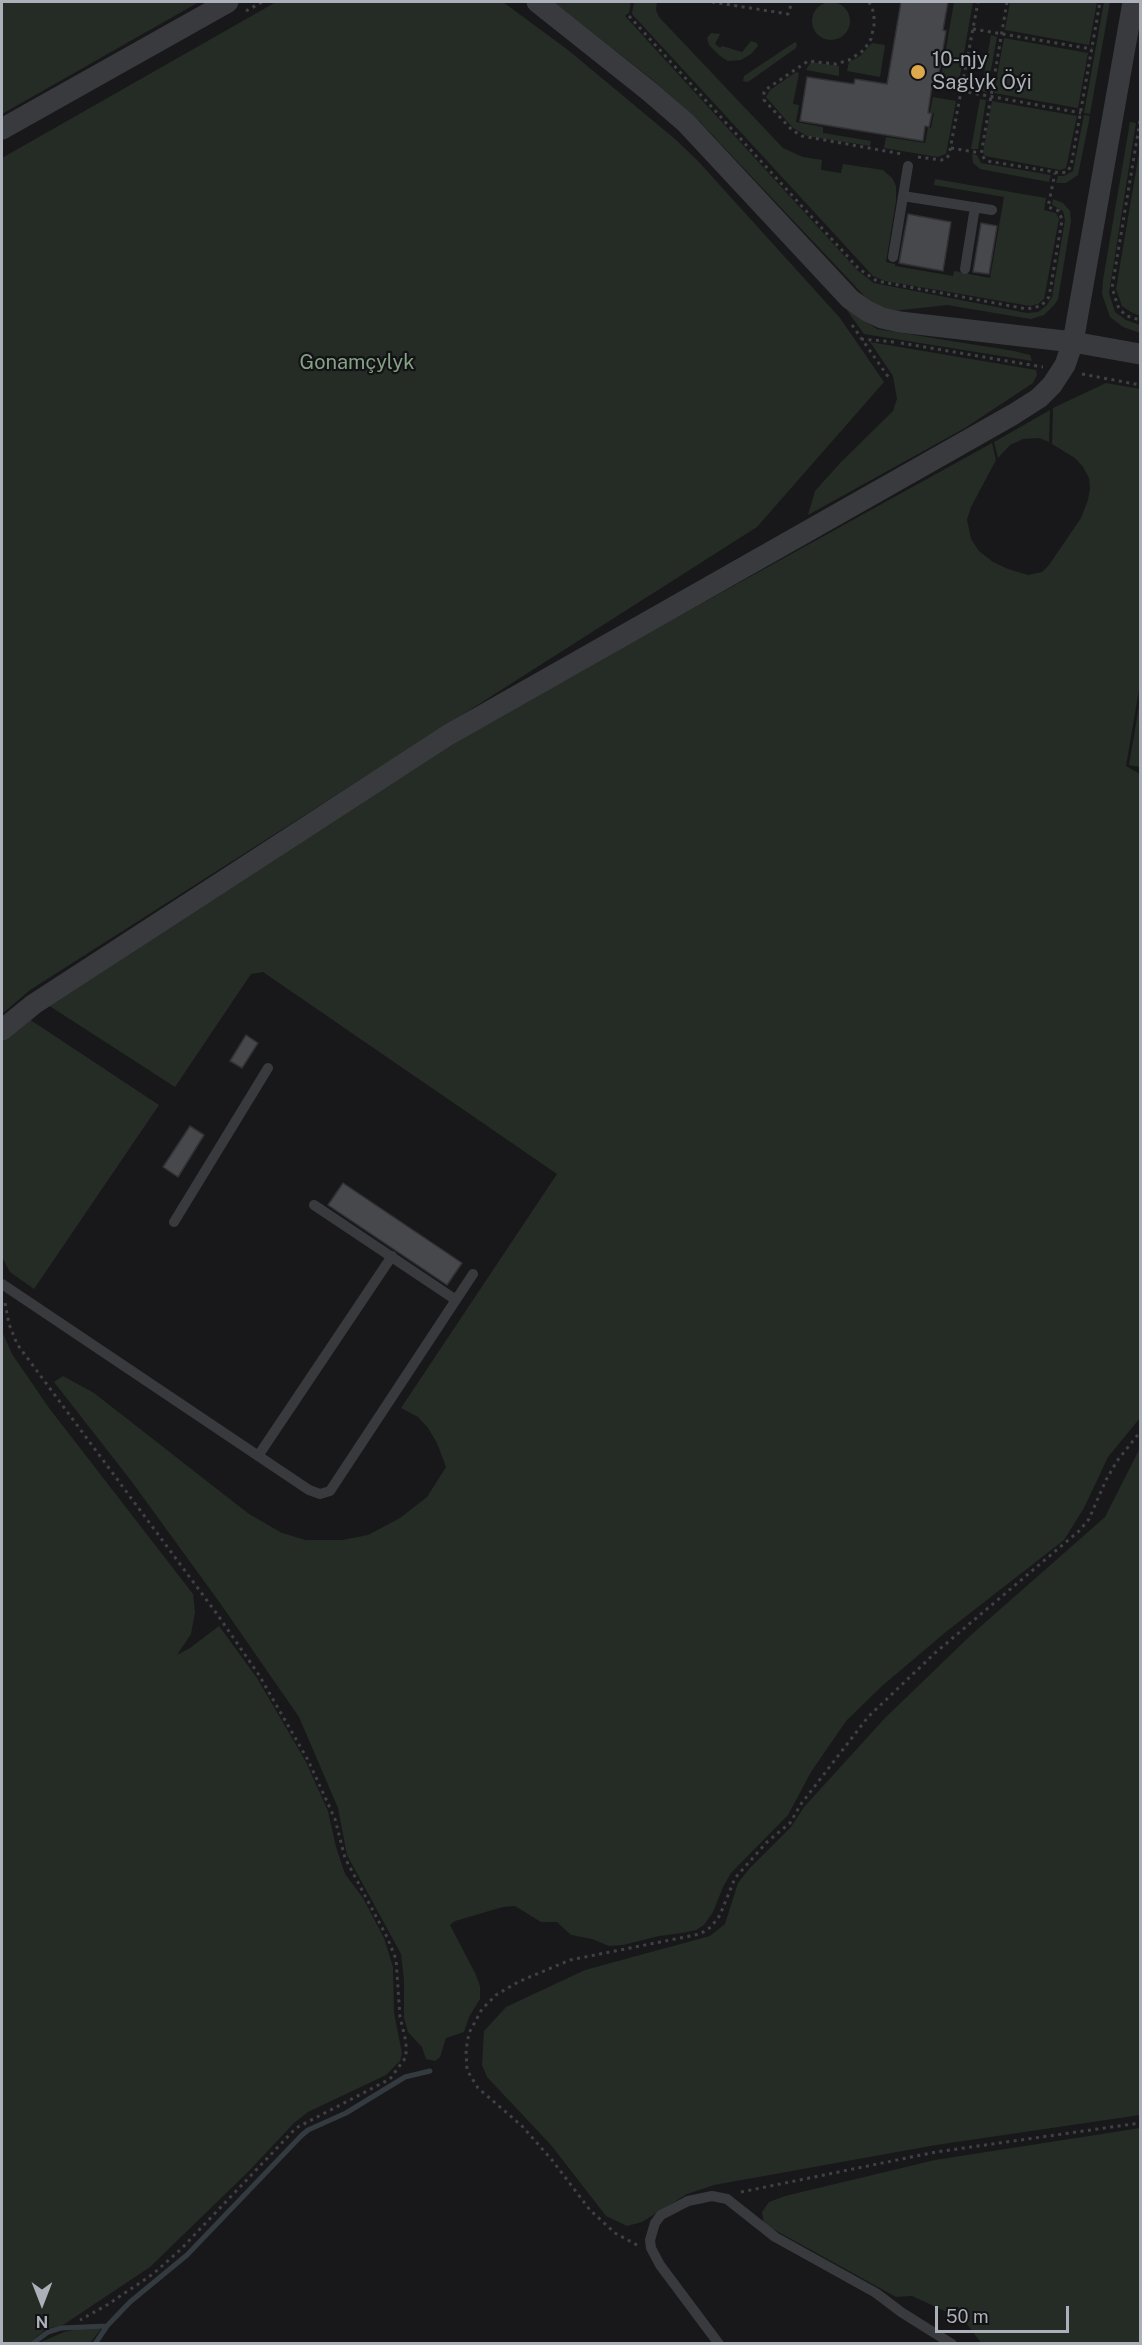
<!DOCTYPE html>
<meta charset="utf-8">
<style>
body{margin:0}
#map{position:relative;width:1142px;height:2345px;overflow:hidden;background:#18181a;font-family:"Public Sans",sans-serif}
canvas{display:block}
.frame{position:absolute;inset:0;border:3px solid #acb0b8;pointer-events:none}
.north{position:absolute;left:12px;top:2273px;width:60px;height:60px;-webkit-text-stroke:4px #131315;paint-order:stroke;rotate:180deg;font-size:16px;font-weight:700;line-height:24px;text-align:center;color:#acb0b8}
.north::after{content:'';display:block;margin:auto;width:21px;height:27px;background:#acb0b8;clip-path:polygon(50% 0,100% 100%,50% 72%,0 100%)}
.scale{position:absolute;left:935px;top:2306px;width:134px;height:27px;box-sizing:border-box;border:3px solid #acb0b8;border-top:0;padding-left:8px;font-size:18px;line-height:21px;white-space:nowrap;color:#acb0b8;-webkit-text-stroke:4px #131315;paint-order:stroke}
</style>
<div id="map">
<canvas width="1142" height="2345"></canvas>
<div class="frame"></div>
<div class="north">N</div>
<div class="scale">50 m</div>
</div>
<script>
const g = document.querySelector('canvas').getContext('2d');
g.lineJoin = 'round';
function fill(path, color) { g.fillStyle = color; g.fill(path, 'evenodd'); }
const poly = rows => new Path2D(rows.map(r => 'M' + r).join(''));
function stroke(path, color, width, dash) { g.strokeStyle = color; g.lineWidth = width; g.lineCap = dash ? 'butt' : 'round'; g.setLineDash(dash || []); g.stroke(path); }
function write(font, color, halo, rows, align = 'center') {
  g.font = font + ' "Public Sans",sans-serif'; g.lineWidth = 4.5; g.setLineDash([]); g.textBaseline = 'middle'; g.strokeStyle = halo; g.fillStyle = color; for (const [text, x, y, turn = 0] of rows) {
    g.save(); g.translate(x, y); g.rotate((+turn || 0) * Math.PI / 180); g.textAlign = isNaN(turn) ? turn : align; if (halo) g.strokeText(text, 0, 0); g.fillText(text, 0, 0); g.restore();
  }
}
fill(poly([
 '812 21a19 19 0 1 1 38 0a19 19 0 1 1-38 0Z',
 [2,2,199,2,2,114],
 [276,2,503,2,568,50,675,139,698,161,840,318,884,382,757,527,30,990,2,1014,2,158],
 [553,2,631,2,629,13,625,16,858,271,874,283,1027,313,1038,312,1047,305,1052,297,1065,220,1063,211,1052,205,1053,199,1063,203,1070,211,1071,221,1058,299,1055,304,1044,315,1031,319,947,305,893,311,873,305,700,122,653,80],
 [634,2,657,2,656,10,659,17,783,148,803,157,822,160,821,170,841,173,843,164,883,170,892,178,896,186,896,201,886,262,895,264,895,266,953,276,954,271,990,278,1004,197,934,185,935,179,1046,198,1044,210,1056,213,1059,219,1044,299,1038,304,1030,306,885,281,873,276,632,14],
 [954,2,973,2,959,81,941,78],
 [1010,2,1097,2,1089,45,1005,30],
 [1104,2,1110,2,1090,114,1084,113],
 [711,33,720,34,715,44,720,48,722,46,742,52,751,41,757,43,758,46,751,54,741,60,728,61,720,56,709,45,707,38],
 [991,35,997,37,987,92,981,91],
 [1004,38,1088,53,1078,108,994,93],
 [795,42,797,44,796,48,748,82,743,81,744,76],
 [872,43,885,45,880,77,847,71,849,62,860,56],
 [811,62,839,66,839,76,806,70],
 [796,72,799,73,793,104,799,105,796,122,823,127,823,133,871,141,870,146,807,136,793,128,766,97,770,90],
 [933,97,956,101,946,154,938,157,884,148,886,137,925,143,928,128,931,128,934,113,930,112],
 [980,99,986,100,978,149,971,149],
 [992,101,1077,116,1066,168,1060,170,985,156,983,152],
 [1084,115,1090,116,1078,175,1066,183,1056,183,1058,176,1064,176,1073,171],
 [1130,122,1136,123,1109,293,1115,312,1126,320,1140,325,1140,333,1123,327,1110,317,1102,294,1103,280],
 [1140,147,1140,316,1131,312,1122,306,1116,289],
 [972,154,977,155,981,163,1051,175,1049,182,980,169,973,163],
 [846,309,877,329,1014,351,1030,355,1032,361,864,334],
 [870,342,1036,370,1037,375,1033,383,965,428,808,515,815,491,841,462,893,411,897,399,893,376],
 [1106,383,1140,389,1140,684,1126,766,1140,774,1140,1418,1108,1457,1084,1508,1064,1540,947,1631,882,1686,846,1721,811,1772,788,1815,731,1873,723,1887,713,1912,704,1925,696,1930,682,1933,659,1936,623,1945,609,1946,592,1939,571,1935,557,1922,541,1922,515,1906,503,1907,455,1921,450,1925,475,1973,480,1986,480,1999,469,2017,464,2032,446,2038,440,2057,435,2061,426,2059,422,2047,408,2032,404,2018,404,1980,401,1954,347,1855,338,1808,299,1717,220,1603,132,1482,54,1382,63,1376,94,1393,249,1514,282,1533,306,1540,342,1540,368,1535,400,1518,427,1497,446,1467,437,1443,428,1428,418,1417,401,1408,557,1174,263,972,251,974,175,1087,48,1005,453,741,992,443,996,460,971,507,967,520,971,539,979,551,993,562,1008,569,1028,575,1042,572,1049,565,1081,518,1088,500,1090,489,1089,478,1083,467,1075,458,1052,444,1053,408],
 [1050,410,1049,442,1039,438,1023,439,1010,445,998,458,994,442],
 [1140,700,1140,767,1129,765],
 [29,1019,159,1105,34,1289,10,1272,2,1257,2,1038],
 [2,1331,12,1354,49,1408,193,1594,195,1612,191,1634,177,1655,190,1648,219,1626,257,1678,306,1762,328,1811,336,1847,345,1874,363,1898,384,1938,393,1967,394,2013,402,2053,400,2061,386,2075,308,2112,294,2123,248,2172,150,2267,63,2325,46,2329,28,2344,2,2343],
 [1140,1448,1140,2115,936,2145,714,2185,687,2194,642,2222,627,2226,606,2216,551,2145,487,2077,482,2065,484,2031,506,2007,585,1970,710,1936,725,1924,738,1883,749,1869,791,1827,804,1807,885,1718,971,1635,1105,1517],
 [1140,2128,1140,2343,981,2343,964,2320,912,2296,896,2297,764,2224,762,2212,769,2202,785,2196,935,2160],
 [84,2328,101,2329,90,2343,39,2343,64,2332]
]), '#242c25');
stroke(poly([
 [32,2344,48,2332,61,2328,107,2326],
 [95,2344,107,2326,130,2302,187,2255,301,2136,308,2130,346,2113,405,2077,430,2071]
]), '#333b41', 5);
const building = poly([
 [901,2,948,2,943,30,946,31,938,79,933,78,928,113,932,113,929,127,925,126,923,141,800,121,807,77,854,84,855,79,887,84,901,2],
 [908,214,951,222,943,271,899,263,908,214],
 [981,223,997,226,989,274,973,272,981,223],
 [246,1035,258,1043,242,1068,230,1061,246,1035],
 [190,1126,204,1135,178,1177,163,1167,190,1126],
 [343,1183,462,1263,447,1285,328,1205,343,1183]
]);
fill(building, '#47484c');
stroke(building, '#323236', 1.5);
stroke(poly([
 [712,2,788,14,792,2],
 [869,2,874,13,874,25,871,39,864,50,849,60,836,64,808,61,768,88,764,92,764,100,792,130,802,136,902,154],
 [1007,2,981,155,987,161,1061,173,1067,172,1071,166,1100,2],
 [246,11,262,2],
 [629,16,859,269,877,281,1027,309,1041,306,1049,297,1062,220,1059,211,1048,207,1055,173],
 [973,29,1092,49],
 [961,91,1081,113],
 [1140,121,1112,288,1119,309,1127,316,1140,320],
 [951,148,980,153],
 [918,157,941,160,946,159,949,155,978,2],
 [852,325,889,378],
 [861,339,895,342],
 [901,343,1043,367],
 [1082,374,1140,385],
 [5,1303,9,1324,17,1344,217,1614,259,1675,308,1760,335,1819,345,1858,387,1937,396,1959,400,2017,406,2042,406,2057,390,2079,296,2128,181,2249,153,2274,107,2305,80,2320],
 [741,2192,936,2152,1140,2123],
 [637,2245,615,2233,590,2210,552,2160,522,2126,478,2088,467,2070,466,2050,469,2033,482,2009,496,1995,518,1982,570,1960,700,1934,711,1927,720,1915,735,1878,767,1842,790,1823,801,1804,868,1717,935,1653,1079,1531,1089,1519,1106,1480,1117,1461,1140,1432]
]), '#404145', 3, [3, 4.5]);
stroke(poly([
 [903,196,992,210],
 [893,257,908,166],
 [965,269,975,207],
 [314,1205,456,1300],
 [174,1222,268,1068],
 [2,1284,309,1490,320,1494,330,1491,473,1274],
 [258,1456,392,1256],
 [719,2344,660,2265,651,2248,650,2240,655,2223,661,2215,688,2201,712,2196,727,2199,775,2237,876,2293,901,2312,952,2344]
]), '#393a3e', 10);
stroke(poly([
 [537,2,649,91,686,123,850,299,867,311,882,318,900,322,1073,342,1140,354],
 [2,129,228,2],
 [2,1030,34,1004,448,735,1014,414,1039,398,1052,385,1065,365,1073,342,1133,2]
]), '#393a3e', 21);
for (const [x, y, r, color] of [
 [918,72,8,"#dea94c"]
]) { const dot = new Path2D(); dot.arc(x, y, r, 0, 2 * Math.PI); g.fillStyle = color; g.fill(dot); stroke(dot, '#131315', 2); }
write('20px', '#acb0b8', '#131315', [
 ["10-njy",932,60],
 ["Saglyk Öýi",932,83]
], 'left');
write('20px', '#85a186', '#131315', [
 ["Gonamçylyk",357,363]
]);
</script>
